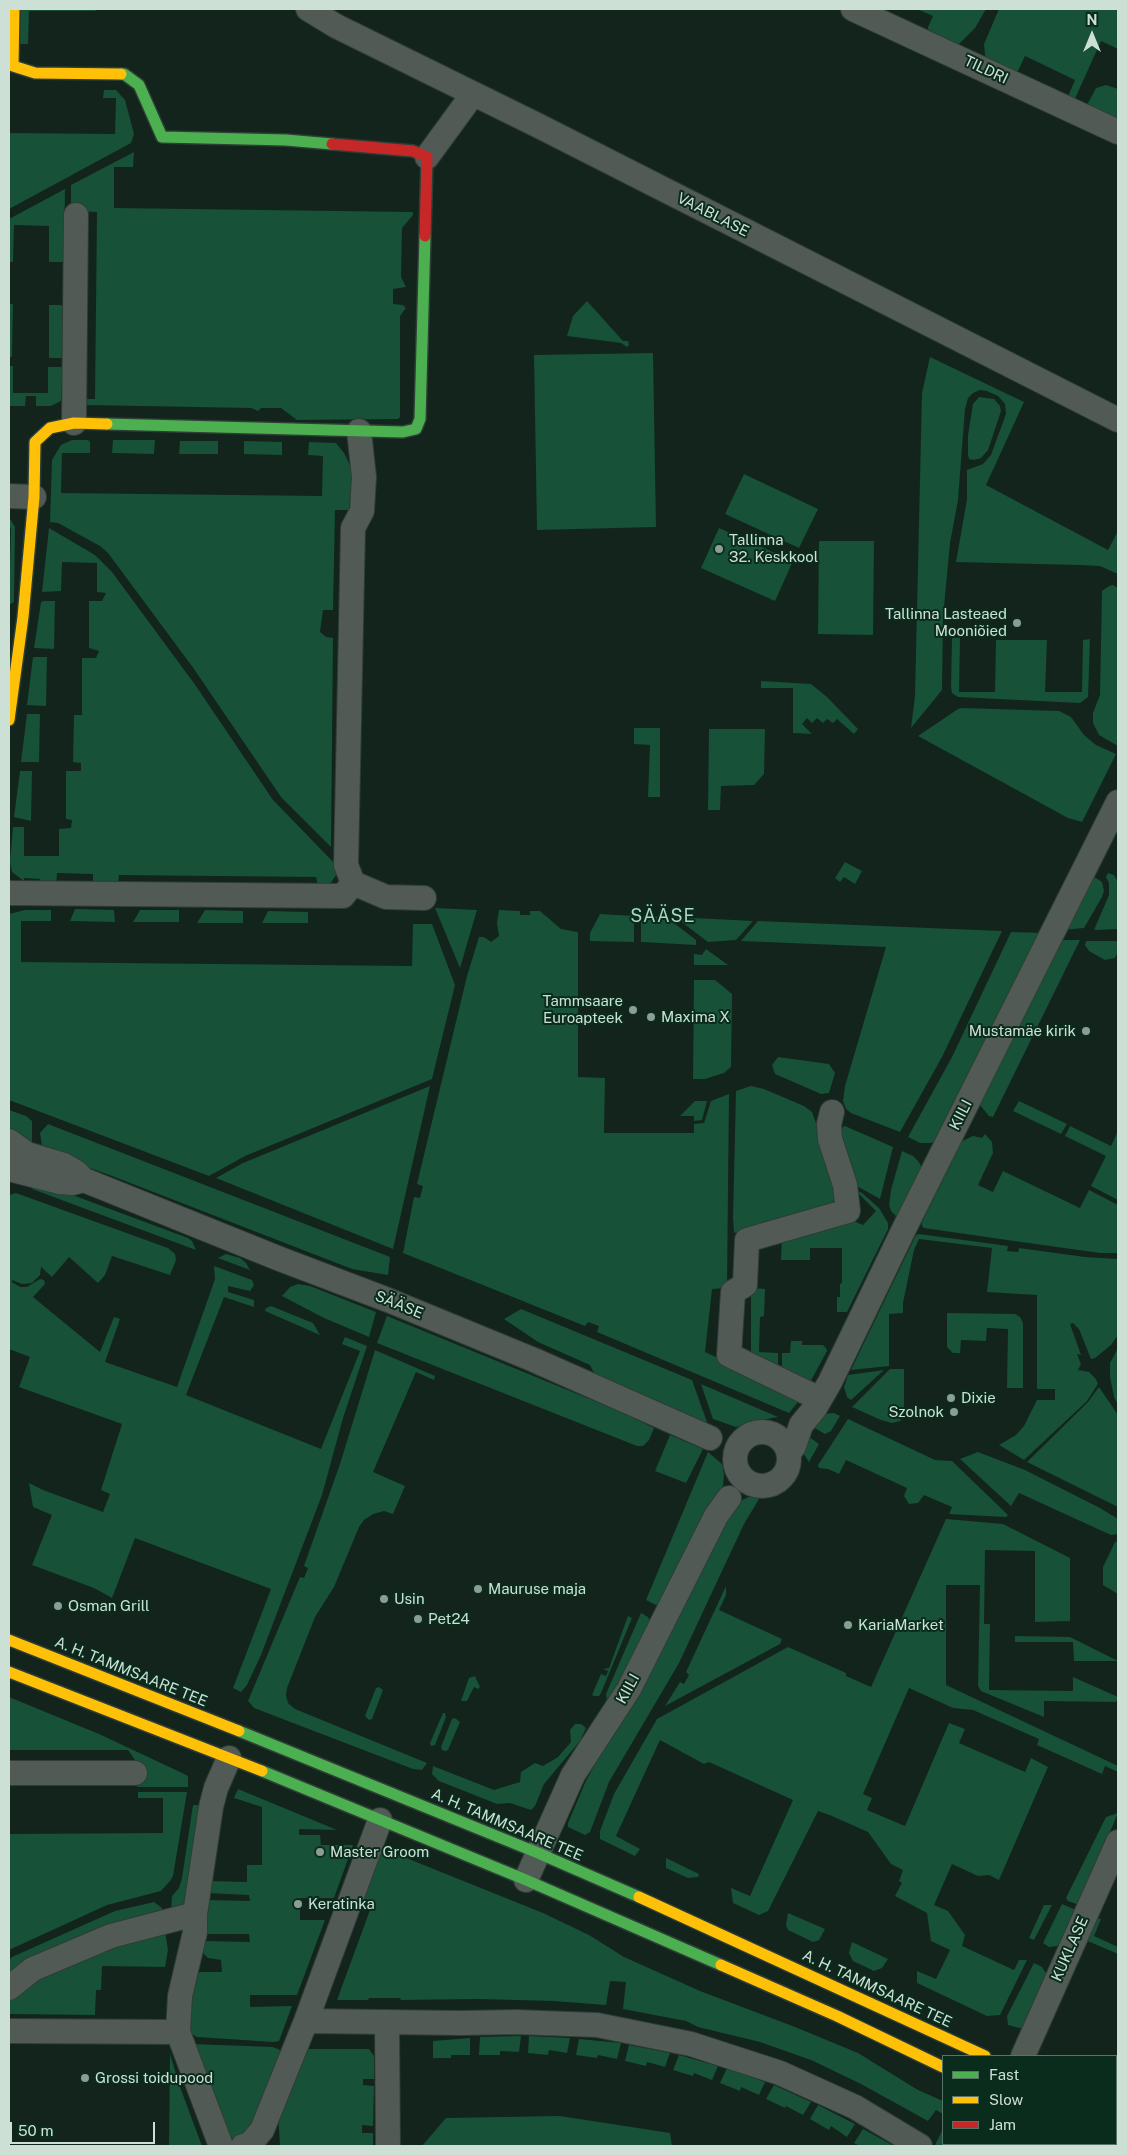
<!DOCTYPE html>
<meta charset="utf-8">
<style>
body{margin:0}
#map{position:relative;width:1127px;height:2155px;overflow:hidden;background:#12241c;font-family:"Public Sans",sans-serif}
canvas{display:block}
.frame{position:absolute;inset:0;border:10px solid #cde0d5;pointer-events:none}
.legend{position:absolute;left:942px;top:2055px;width:175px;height:90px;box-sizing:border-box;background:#0a2c1d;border:1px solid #587467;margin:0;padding:6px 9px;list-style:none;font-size:15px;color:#cde0d5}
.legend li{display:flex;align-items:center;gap:10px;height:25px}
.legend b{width:25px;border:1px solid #587467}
.north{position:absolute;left:1067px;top:10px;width:50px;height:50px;-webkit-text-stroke:4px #0a2c1d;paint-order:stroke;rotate:0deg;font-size:14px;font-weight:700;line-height:20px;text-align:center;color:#cde0d5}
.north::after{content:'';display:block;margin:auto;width:18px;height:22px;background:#cde0d5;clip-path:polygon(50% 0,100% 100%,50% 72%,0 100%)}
.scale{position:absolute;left:10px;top:2122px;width:145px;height:22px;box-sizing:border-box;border:2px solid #cde0d5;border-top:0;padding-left:6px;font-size:15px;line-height:18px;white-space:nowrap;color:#cde0d5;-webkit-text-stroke:4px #0a2c1d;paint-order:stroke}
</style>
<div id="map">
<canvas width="1127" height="2155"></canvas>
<div class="frame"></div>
<ul class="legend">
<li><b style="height:6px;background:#4caf50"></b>Fast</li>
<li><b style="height:6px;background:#ffc107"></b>Slow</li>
<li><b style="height:6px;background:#c62828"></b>Jam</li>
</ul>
<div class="north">N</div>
<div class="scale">50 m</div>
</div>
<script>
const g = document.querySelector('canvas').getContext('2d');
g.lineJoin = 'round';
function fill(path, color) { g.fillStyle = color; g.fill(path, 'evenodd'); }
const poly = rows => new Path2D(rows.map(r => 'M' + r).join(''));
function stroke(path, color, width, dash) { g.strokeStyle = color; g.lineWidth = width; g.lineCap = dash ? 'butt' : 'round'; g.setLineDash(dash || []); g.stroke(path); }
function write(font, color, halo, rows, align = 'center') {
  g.font = font + ' "Public Sans",sans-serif'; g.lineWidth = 4; g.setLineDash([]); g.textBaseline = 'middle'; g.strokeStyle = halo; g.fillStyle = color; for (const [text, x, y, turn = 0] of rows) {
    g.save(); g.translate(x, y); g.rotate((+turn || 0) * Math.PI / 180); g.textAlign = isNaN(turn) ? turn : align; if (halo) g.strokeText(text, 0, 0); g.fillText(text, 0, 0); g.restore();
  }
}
fill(poly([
 [21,9,95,9,96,11,29,11,28,44,19,44],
 [917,9,986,9,975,28,958,45,929,36,928,27,933,16],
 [999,9,1118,9,1118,49,1101,41,1074,101,1067,99,1075,80,1025,56,1016,75,986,64,984,44],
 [1106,85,1118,89,1118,124,1087,105,1096,88],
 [104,90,116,90,125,100,134,134,131,143,9,209,9,133,115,134,116,98,103,98],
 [134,152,133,167,114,167,114,208,413,212,413,215,402,228,401,277,406,287,393,289,393,304,403,305,406,308,400,316,400,417,398,419,297,420,281,408,261,408,258,411,251,408,83,405,84,399,95,399,97,212,71,211,71,185],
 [65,189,64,260,62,262,49,262,49,226,14,225,13,262,9,262,9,219],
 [587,301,623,341,628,341,629,345,627,347,621,343,567,336,573,316],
 [9,304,13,304,12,357,9,357],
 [49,305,61,305,64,308,63,357,61,358,49,358],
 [653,353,656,527,537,530,534,355],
 [930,357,1024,402,986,485,1108,550,1118,531,1118,574,1100,566,1079,565,956,562,967,499,967,470,983,464,991,455,1006,414,1005,404,998,396,987,391,980,390,973,393,968,398,965,409,958,500,950,543,943,617,942,690,911,728,915,696,922,393],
 [9,366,13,366,13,393,48,393,48,367,63,367,61,401,51,406,36,406,36,396,26,396,25,406,9,406],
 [979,397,994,399,1000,406,1001,411,988,450,981,458,974,460,969,459,968,455,968,435,973,404],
 [72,440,88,440,90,442,90,453,62,453,61,493,322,496,323,456,308,455,309,442,336,443,344,453,351,467,357,496,350,496,349,510,335,510,333,610,323,610,320,632,326,637,333,638,331,847,281,797,194,669,108,553,100,546,58,523,50,522,52,460,61,445],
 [113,440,155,440,154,454,112,453],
 [180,441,218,441,218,454,179,454],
 [244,441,282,442,282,455,244,454],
 [744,474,818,509,799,548,725,514],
 [9,517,15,527,14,602,9,605,11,528,9,527],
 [49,528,95,555,112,572,196,686,273,800,340,869,330,884,319,889,316,877,119,875,118,887,93,887,93,874,57,873,56,887,40,887,40,879,24,878,24,881,12,872,10,862,13,827,24,827,24,856,59,856,59,829,71,828,72,820,66,819,66,771,81,771,81,763,73,762,74,715,82,715,82,658,96,658,99,651,89,648,89,601,102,601,106,593,97,592,97,563,62,562,61,591,42,592],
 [719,528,793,561,775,601,701,568],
 [819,541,874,541,873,635,818,634],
 [1113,585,1118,588,1118,746,1099,735,1093,723,1093,713,1100,695,1102,591,1109,586],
 [43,601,55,601,54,649,34,648,41,602],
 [952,638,960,638,959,692,995,692,996,640,1047,640,1045,692,1082,692,1083,640,1090,639,1088,697,1080,703,958,697,952,693,951,687],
 [33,657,47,657,46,706,27,705],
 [761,681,811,684,827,697,858,729,854,734,837,719,833,723,827,719,823,723,817,718,812,723,807,718,802,724,812,734,793,733,793,688,761,688],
 [962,708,1059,711,1071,717,1084,735,1096,745,1116,754,1082,822,1068,818,918,736,958,709],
 [27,714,40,714,39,762,21,762],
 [634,728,660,728,660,797,648,797,650,745,634,744],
 [709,729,765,729,764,774,754,785,721,786,720,810,708,810],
 [20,771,32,771,31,821,14,817],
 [845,862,862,871,855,884,844,877,840,882,835,878],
 [1108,873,1114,875,1118,882,1118,929,1094,930,1109,895,1109,883,1106,877],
 [1090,874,1102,882,1104,891,1102,897,1084,928,1063,930],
 [435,908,477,910,460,968],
 [75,909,114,910,115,922,70,921],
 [25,910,51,910,51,921,21,921,21,962,412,966,413,924,432,924,455,985,432,1079,245,1156,209,1176,9,1100,9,914],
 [140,910,179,910,179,922,133,922],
 [205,910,243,911,243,923,197,923],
 [499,910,520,911,520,915,530,915,530,911,540,911,561,929,578,932,578,1077,605,1078,604,1133,694,1133,694,1124,704,1123,711,1101,729,1094,727,1288,712,1289,705,1352,802,1397,789,1413,597,1332,599,1326,588,1322,585,1326,403,1253,414,1197,420,1198,423,1186,417,1184,467,976,479,937,484,937,491,942,499,936,497,923],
 [268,911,308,912,308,923,262,923],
 [600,914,634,916,634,942,590,941,590,933],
 [641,916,666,917,696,940,696,945,641,942],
 [675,917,753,921,736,940,708,942],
 [758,921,1002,931,942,1057,900,1132,851,1113,846,1109,843,1101,845,1086,886,947,741,941],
 [1011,932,1044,933,937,1140,931,1143,920,1143,908,1137,952,1057],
 [1056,940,1080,940,993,1117,989,1116,979,1104],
 [1086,941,1118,941,1118,951,1115,958,1105,960,1089,951,1085,945],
 [706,949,728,965,694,965,694,954,702,955],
 [694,980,715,980,732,994,731,1067,724,1073,705,1079,693,1079],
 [778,1057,829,1064,835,1073,829,1093,821,1094,775,1074,772,1065],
 [430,1086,393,1249,216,1178,243,1163],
 [751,1086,764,1089,804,1106,812,1112,839,1185,836,1198,828,1208,736,1233,734,1232,733,1218,736,1091],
 [695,1101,707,1101,702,1120,694,1121,694,1116,680,1116],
 [1019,1101,1067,1124,1061,1134,1013,1111],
 [9,1110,26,1116,32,1121,32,1149,16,1138,9,1127],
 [48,1124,390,1257,388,1275,352,1269,107,1174,43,1152,40,1133],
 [845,1126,893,1147,880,1199,855,1185,838,1130],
 [1070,1126,1111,1146,1118,1131,1118,1200,1091,1186,1106,1156,1065,1136],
 [985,1134,992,1142,993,1153,978,1185,993,1192,1003,1171,1080,1208,1089,1190,1118,1205,1118,1253,1100,1253,1014,1241,924,1228,922,1226,922,1222,962,1141,973,1136,982,1138],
 [902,1151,913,1156,918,1161,921,1166,921,1174,900,1220,891,1211,889,1205,891,1190],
 [35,1181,188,1238,192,1241,196,1250,32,1189],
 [854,1189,862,1193,879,1208,888,1223,888,1229,847,1312,837,1312,837,1297,840,1297,840,1284,842,1283,842,1248,810,1248,810,1260,781,1260,782,1235,849,1219,863,1225,876,1211],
 [16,1193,168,1248,175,1254,176,1260,170,1275,112,1256,105,1275,98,1283,69,1257,52,1277,41,1267,40,1275,32,1283,22,1284,12,1280,12,1282,20,1287,27,1287,40,1279,44,1280,45,1284,33,1297,100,1352,114,1317,120,1319,105,1362,177,1387,215,1279,214,1266,252,1280,254,1285,250,1291,228,1286,228,1292,254,1300,254,1307,224,1297,186,1395,321,1449,360,1351,342,1344,345,1337,367,1346,343,1418,322,1495,261,1655,247,1685,241,1692,233,1688,271,1589,135,1538,112,1598,94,1588,32,1565,52,1515,33,1507,29,1483,43,1490,103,1512,110,1494,101,1490,122,1424,19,1387,30,1357,9,1349,9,1195],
 [919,1234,1008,1246,1007,1251,1018,1252,1019,1248,1085,1257,1118,1259,1118,1335,1111,1345,1095,1358,1091,1359,1079,1329,1073,1323,1070,1324,1081,1355,1077,1354,1081,1364,1078,1370,1089,1372,1095,1378,1098,1383,1096,1387,1087,1401,1024,1460,999,1445,1016,1435,1024,1426,1037,1400,1055,1400,1055,1389,1037,1389,1037,1295,987,1292,992,1248,919,1239,914,1250,903,1303,903,1313,889,1314,889,1366,851,1370,916,1235],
 [226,1254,240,1258,246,1263,250,1270,218,1258],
 [298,1284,310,1286,376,1312,369,1337,324,1318,282,1296,290,1287],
 [751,1288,765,1289,764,1316,760,1317,759,1352,778,1353,778,1372,751,1353],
 [271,1306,313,1323,320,1335,265,1311,266,1308],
 [521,1309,692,1380,708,1425,597,1379,590,1365,538,1342,504,1319],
 [947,1313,1015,1314,1020,1317,1023,1323,1023,1388,1007,1388,1008,1329,987,1328,986,1341,961,1340,960,1353,953,1353,947,1347],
 [387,1316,619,1411,654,1428,649,1440,643,1446,637,1446,377,1343],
 [791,1341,802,1341,802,1345,823,1345,826,1348,827,1351,808,1386,782,1373,782,1353,790,1353],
 [1118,1348,1118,1405,1114,1397,1110,1377,1110,1363],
 [375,1350,435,1376,434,1380,416,1372,373,1472,405,1486,393,1514,384,1511,373,1514,364,1520,359,1527,334,1587,315,1617,287,1688,286,1695,288,1703,295,1709,427,1763,422,1770,413,1769,254,1708,248,1701,300,1577,304,1578,308,1568,304,1566,340,1464],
 [890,1369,904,1369,904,1414,900,1421,892,1423,881,1420,852,1407],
 [884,1370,851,1400,847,1397,844,1387,848,1375],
 [701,1384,778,1417,751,1422,736,1427,713,1419],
 [1099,1387,1118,1415,1118,1507,1027,1462,1088,1402],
 [834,1413,840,1416,831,1431,825,1434,811,1426,824,1414],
 [848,1419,935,1460,952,1461,1008,1515,1006,1517,949,1514,952,1507,924,1495,918,1503,909,1504,904,1496,907,1488,846,1460,839,1474,828,1469,819,1468,818,1465],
 [805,1434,819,1444,809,1462,803,1453],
 [670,1435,703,1449,686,1483,655,1471],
 [708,1452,722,1464,724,1474,723,1486,661,1604,656,1605,646,1600],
 [978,1452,1025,1470,1100,1508,1118,1519,1118,1534,1111,1535,1019,1493,1011,1506,960,1459],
 [755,1494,762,1494,744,1524,679,1663,609,1782,590,1832,585,1835,568,1827,568,1823,585,1783,716,1532,738,1502],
 [946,1519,1003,1524,1070,1558,1070,1621,1035,1622,1035,1551,985,1550,984,1624,990,1624,989,1690,1073,1691,1073,1677,1118,1697,1116,1702,1044,1701,1044,1717,981,1691,978,1686,980,1585,946,1585,946,1685,1118,1766,1118,1772,1105,1766,1102,1774,1037,1745,1039,1739,973,1710,953,1708,909,1688,863,1794,872,1798,867,1810,905,1826,949,1723,965,1729,959,1743,1025,1772,1031,1758,1048,1767,999,1880,989,1875,978,1876,952,1864,934,1905,948,1911,965,1935,962,1946,1014,1970,1019,1960,1027,1960,1000,2015,987,2016,917,1983,917,1971,936,1979,950,1950,931,1941,927,1913,895,1896,902,1883,899,1881,903,1870,891,1864,868,1832,832,1816,818,1811,768,1911,759,1915,733,1903,731,1888,750,1896,793,1800,709,1762,704,1764,660,1740,616,1836,640,1849,635,1856,600,1839,600,1831,614,1794,657,1719,788,1647,846,1673,846,1676,871,1687],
 [1118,1541,1118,1594,1103,1585,1103,1567,1115,1542],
 [726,1586,726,1595,719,1610,782,1639,780,1644,665,1706,680,1682,684,1684,689,1675,686,1672],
 [641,1613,648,1617,651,1623,616,1694,607,1701,606,1694],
 [628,1616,632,1618,601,1693,599,1696,594,1696,592,1695,601,1674,606,1676,608,1671,603,1669,609,1668],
 [1015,1636,1070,1637,1118,1661,1074,1661,1073,1642,1015,1642],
 [475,1676,480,1687,478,1689,474,1687,467,1701,461,1701,469,1678],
 [379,1687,383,1690,372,1719,369,1720,365,1716,376,1688],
 [9,1697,99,1734,180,1772,188,1776,188,1787,137,1787,137,1763,128,1750,9,1750],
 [443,1713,445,1713,446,1717,435,1745,431,1746,430,1743],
 [455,1718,460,1722,448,1750,445,1751,442,1750,441,1747,452,1719],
 [575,1724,581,1724,586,1728,580,1741,544,1784,535,1806,531,1810,510,1803,497,1804,439,1781,432,1774,433,1766,494,1790,520,1782,521,1772,535,1763,543,1766,558,1757,571,1742,570,1730],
 [238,1789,337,1830,299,1829,299,1835,320,1835,321,1845,353,1845,334,1898,300,1898,300,1920,325,1920,297,1995,250,1995,250,2007,292,2006,279,2041,274,2042,197,2037,188,2032,188,2016,195,1974,201,1972,222,1972,221,1960,208,1958,203,1953,202,1941,250,1942,249,1934,203,1934,206,1900,250,1901,249,1895,207,1893,209,1881,247,1882,247,1865,262,1865,262,1807,234,1798],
 [138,1792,187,1792,173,1876,170,1881,161,1891,107,1905,9,1950,9,1834,163,1833,163,1798,138,1798],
 [193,1805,202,1805,187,1900,180,1907,171,1912,172,1896,179,1888,182,1878],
 [1118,1813,1079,1905,1068,1901,1066,1898,1106,1817],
 [379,1847,543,1913,589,1935,624,1957,700,1991,795,2027,858,2053,918,2090,943,2101,943,2114,936,2110,928,2121,861,2084,811,2060,760,2042,698,2027,686,2021,623,2009,626,1982,610,1981,606,2005,554,2001,478,1999,401,2000,400,1998,369,1998,368,2000,337,2000,370,1910,357,1905],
 [666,1858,699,1874,698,1877,688,1878,666,1868],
 [154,1902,162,1908,162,1914,9,1977,9,1960,12,1957,115,1911],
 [1062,1904,1076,1910,1065,1938,1057,1946,1049,1947,1043,1943],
 [1044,1905,1052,1905,1034,1940,1029,1938],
 [788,1913,825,1929,819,1940,813,1942,788,1930,786,1925],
 [1093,1917,1101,1919,1094,1936,1118,1947,1118,1954,1083,1939],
 [165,1931,168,1950,165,1967,102,1966,101,1990,96,1990,95,2015,9,2014,9,1999,43,1977,113,1946],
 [852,1942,888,1959,882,1968,874,1971,853,1961,849,1953],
 [1034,1963,1042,1967,1046,1973,1046,1979,1023,2029,1008,2025,1007,2016],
 [521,2036,519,2052,500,2051,500,2055,479,2055,480,2037],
 [529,2036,570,2038,567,2053,549,2050,548,2055,528,2053],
 [470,2038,470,2055,451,2055,451,2058,433,2058,433,2041],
 [579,2039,621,2043,617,2059,598,2055,597,2058,576,2055],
 [192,2044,273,2047,282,2051,252,2128,246,2135,234,2139,230,2138],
 [629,2045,670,2053,665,2067,647,2062,646,2066,625,2061],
 [303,2049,369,2049,374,2056,374,2079,363,2079,363,2085,374,2086,373,2126,362,2125,362,2133,373,2133,373,2146,280,2146,278,2112],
 [170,2054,180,2087,202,2146,169,2146],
 [679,2055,718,2066,712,2080,694,2073,693,2076,673,2070],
 [727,2068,765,2082,759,2095,741,2087,740,2091,720,2083],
 [774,2085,811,2102,803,2115,786,2106,785,2108,766,2099],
 [818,2105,855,2124,847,2137,831,2126,829,2130,810,2119],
 [560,2116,670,2133,672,2146,422,2146,446,2118],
 [863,2129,894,2146,860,2146,854,2143],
 [943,2129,943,2144,1006,2144,1006,2146,937,2146,935,2145]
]), '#165138');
const street = poly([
 [308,9,336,26,539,126,1118,420],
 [853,9,1118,132],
 [427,157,473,94],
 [74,423,76,215],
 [9,496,34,497],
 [353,883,386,897,424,898],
 [9,893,343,896,353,883,346,865,353,528,362,511,364,477,359,431],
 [9,1141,27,1154,64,1165,76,1172,84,1180,280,1259,388,1300,534,1360,710,1438],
 [9,1169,60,1182,72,1183,84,1180],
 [820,1399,729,1355,733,1292,745,1285,747,1240,848,1211,845,1185,830,1139,829,1124,832,1112],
 '735 1459a27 27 0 1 1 54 0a27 27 0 1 1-54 0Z',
 [789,1453,794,1446,801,1425,815,1408,830,1382,905,1227,1118,802],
 [9,1773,135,1773],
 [526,1880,573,1775,629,1689,716,1516,729,1498],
 [9,1988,33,1969,111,1936,195,1914],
 [306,2021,461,2023,516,2022,597,2025,691,2044,780,2073,855,2107,920,2146],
 [387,2022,388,2146],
 [9,2031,178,2032],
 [1023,2056,1118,1842],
 [221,2146,178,2032,180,1996,195,1932,195,1914,211,1807,216,1788,229,1758],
 [243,2146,250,2144,262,2130,306,2021,380,1820],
 [1051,2146,1053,2144]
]);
const fast = poly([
 [121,74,124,74,139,85,162,137,286,140,332,144],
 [107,424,403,432,416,429,420,419,425,236],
 [239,1731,538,1853,639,1897],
 [262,1771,526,1880,721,1965],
 [1116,2118,1118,2120],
 [1098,2144,1103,2146]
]);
const slow = poly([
 [14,9,13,66,35,73,121,74],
 [9,720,23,617,34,497,35,442,50,428,74,423,107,424],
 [9,1640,239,1731],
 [9,1672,262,1771],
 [639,1897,985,2056],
 [721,1965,837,2016,943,2067]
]);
const jam = poly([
 [332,144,413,151,427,157,425,236]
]);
stroke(street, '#2e3d36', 26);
stroke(fast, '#2e3d36', 14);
stroke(slow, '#2e3d36', 14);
stroke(jam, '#2e3d36', 14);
stroke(street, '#525a56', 24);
stroke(fast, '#4caf50', 11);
stroke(slow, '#ffc107', 11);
stroke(jam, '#c62828', 11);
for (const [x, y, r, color] of [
 [719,549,5,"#8c9e94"],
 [1017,623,5,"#8c9e94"],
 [633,1010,5,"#8c9e94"],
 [651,1017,5,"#8c9e94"],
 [1086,1031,5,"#8c9e94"],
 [951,1398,5,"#8c9e94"],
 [954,1412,5,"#8c9e94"],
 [478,1589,5,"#8c9e94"],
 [384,1599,5,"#8c9e94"],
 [58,1606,5,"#8c9e94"],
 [418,1619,5,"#8c9e94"],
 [848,1625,5,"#8c9e94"],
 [320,1852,5,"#8c9e94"],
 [298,1904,5,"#8c9e94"],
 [85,2078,5,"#8c9e94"]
]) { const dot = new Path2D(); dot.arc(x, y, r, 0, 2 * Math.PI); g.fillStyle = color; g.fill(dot); stroke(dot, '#0a2c1d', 2); }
write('15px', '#cde0d5', '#0a2c1d', [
 ["TILDRI",986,70,25],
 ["VAABLASE",713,215,27],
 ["KIILI",961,1115,-63],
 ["SÄÄSE",399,1305,22],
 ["A. H. TAMMSAARE TEE",131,1672,22],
 ["KIILI",628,1689,-61],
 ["A. H. TAMMSAARE TEE",507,1825,23],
 ["KUKLASE",1070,1949,-66],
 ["A. H. TAMMSAARE TEE",877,1989,25]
]);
write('15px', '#cde0d5', '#0a2c1d', [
 ["Tallinna",729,540],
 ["32. Keskkool",729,557],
 ["Tallinna Lasteaed",1007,614,"right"],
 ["Mooniõied",1007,631,"right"],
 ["Tammsaare",623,1001,"right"],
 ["Euroapteek",623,1018,"right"],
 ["Maxima X",661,1017],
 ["Mustamäe kirik",1076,1031,"right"],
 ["Dixie",961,1398],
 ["Szolnok",944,1412,"right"],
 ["Mauruse maja",488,1589],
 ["Usin",394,1599],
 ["Osman Grill",68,1606],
 ["Pet24",428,1619],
 ["KariaMarket",858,1625],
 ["Master Groom",330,1852],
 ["Keratinka",308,1904],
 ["Grossi toidupood",95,2078]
], 'left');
g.letterSpacing = '1px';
write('18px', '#b0d5c0', '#0a2c1d', [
 ["SÄÄSE",663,916]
]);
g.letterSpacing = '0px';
</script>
